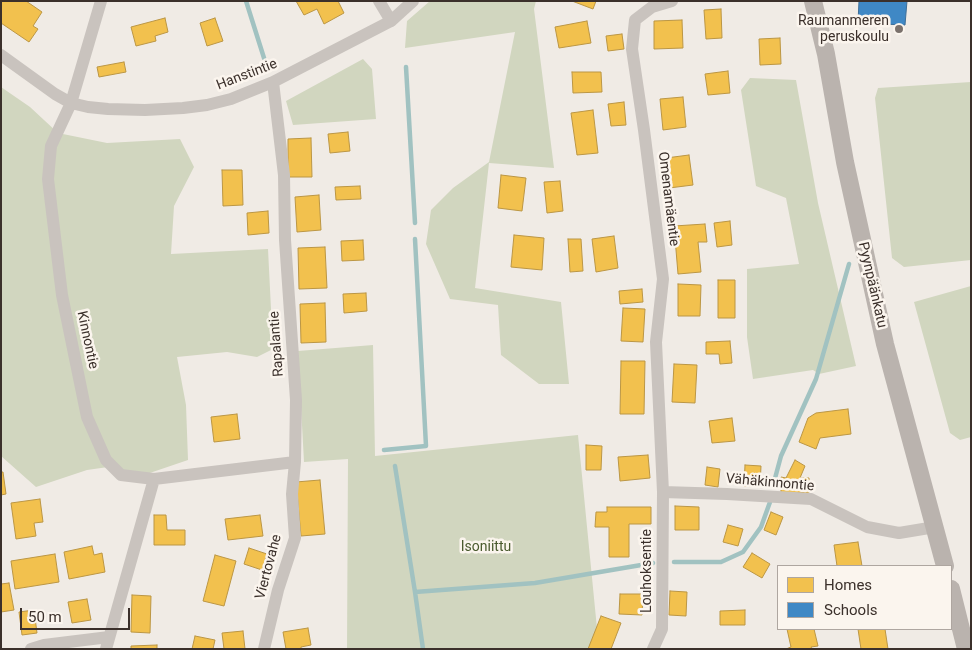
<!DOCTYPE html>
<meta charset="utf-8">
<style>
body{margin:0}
#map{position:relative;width:972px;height:650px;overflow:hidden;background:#f0ebe5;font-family:Roboto,sans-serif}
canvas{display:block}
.frame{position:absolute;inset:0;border:2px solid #3b302b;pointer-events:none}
.legend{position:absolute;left:777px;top:565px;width:175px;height:65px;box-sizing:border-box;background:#fbf5ee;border:1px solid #aea6a0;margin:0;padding:6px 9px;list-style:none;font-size:15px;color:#3b302b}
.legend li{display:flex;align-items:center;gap:10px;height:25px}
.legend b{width:25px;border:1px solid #aea6a0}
.scale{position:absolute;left:20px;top:608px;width:110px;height:22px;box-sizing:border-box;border:2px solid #3b302b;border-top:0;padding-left:6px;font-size:15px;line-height:18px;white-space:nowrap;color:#3b302b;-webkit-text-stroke:4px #fbf5ee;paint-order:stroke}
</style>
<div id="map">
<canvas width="972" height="650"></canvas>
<div class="frame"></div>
<ul class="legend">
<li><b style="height:14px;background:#f2c14e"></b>Homes</li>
<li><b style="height:14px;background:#3f88c5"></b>Schools</li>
</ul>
<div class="scale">50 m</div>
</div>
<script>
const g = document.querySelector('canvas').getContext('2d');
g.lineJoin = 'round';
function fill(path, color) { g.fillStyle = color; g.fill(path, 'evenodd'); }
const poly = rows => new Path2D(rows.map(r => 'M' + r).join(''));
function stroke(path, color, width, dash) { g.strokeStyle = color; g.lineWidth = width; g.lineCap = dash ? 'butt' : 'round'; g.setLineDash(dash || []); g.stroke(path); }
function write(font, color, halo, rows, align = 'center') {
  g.font = font + ' Roboto,sans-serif'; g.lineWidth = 5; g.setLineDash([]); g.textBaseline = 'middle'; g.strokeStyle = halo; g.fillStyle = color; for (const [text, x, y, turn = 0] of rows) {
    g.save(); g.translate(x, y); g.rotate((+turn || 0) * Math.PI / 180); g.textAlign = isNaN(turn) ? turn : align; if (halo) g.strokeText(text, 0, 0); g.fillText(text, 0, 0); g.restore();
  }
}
fill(poly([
 [430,1,536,1,534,9,554,168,489,163,475,288,561,302,569,384,539,384,501,355,498,305,450,299,426,244,431,210,453,188,489,162,515,32,405,48,407,21],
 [363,59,372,69,376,119,293,125,286,101],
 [750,78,796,80,818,203,856,366,819,374,813,370,753,379,747,337,747,269,799,264,786,198,756,186,741,90],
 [971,82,971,260,904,267,892,258,875,98,878,88],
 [1,87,30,107,58,133,107,143,180,139,194,167,174,206,171,254,268,249,273,349,257,357,227,352,177,357,186,405,188,460,138,477,108,467,87,470,36,487,1,456],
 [971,286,971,437,960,440,950,433,914,302],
 [373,345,375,456,578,435,599,649,347,649,348,459,304,462,298,351]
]), '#d1d6bf');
const homes = poly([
 [1,1,26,1,42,12,33,26,38,29,29,42,1,23,1,1],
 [296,1,338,1,344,13,324,24,317,9,304,15,296,1],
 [572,1,596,1,593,9,572,1],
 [721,9,722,38,706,39,704,10,721,9],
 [165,18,168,32,155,36,156,41,136,46,131,27,165,18],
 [215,18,223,41,207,46,200,23,215,18],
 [682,20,683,48,654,49,654,21,682,20],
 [587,21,591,43,559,48,555,27,587,21],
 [622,34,624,49,608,51,606,36,622,34],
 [780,38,781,64,760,65,759,39,780,38],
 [124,62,126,72,99,77,97,67,124,62],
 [728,71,730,93,708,95,705,74,728,71],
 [572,72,601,72,602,92,573,93,572,72],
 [683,97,686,127,663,130,660,99,683,97],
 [624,102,626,125,611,126,608,104,624,102],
 [593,110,598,153,577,155,571,113,593,110],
 [348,132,350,151,330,153,328,134,348,132],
 [311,138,312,177,288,177,288,139,311,138],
 [689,155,693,185,669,188,666,158,689,155],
 [222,170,242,170,243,205,223,206,222,170],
 [501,175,526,178,522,211,498,208,501,175],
 [560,181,563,211,547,213,544,182,560,181],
 [360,186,361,199,336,200,335,187,360,186],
 [319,195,321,230,297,232,295,197,319,195],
 [268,211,269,233,248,235,247,213,268,211],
 [730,221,732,245,717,247,714,223,730,221],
 [705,224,707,242,698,242,701,272,678,274,674,226,705,224],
 [514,235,544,238,542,270,511,267,514,235],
 [614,236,618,268,596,272,592,239,614,236],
 [568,239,581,239,583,271,570,272,568,239],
 [363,240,364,260,342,261,341,241,363,240],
 [325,247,327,288,299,289,298,248,325,247],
 [718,280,735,280,735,318,718,318,718,280],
 [678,284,701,285,700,316,678,316,678,284],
 [642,289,643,302,620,304,619,291,642,289],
 [366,293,367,311,344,313,343,294,366,293],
 [325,303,326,342,301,343,300,304,325,303],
 [623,308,645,309,643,342,621,341,623,308],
 [730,341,732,363,720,364,719,354,706,354,706,342,730,341],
 [621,361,645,361,644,414,620,414,621,361],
 [674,364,697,365,695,403,672,402,674,364],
 [848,409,851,434,820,438,816,449,799,442,808,418,816,413,848,409],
 [237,414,240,439,214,442,211,417,237,414],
 [732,418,735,441,712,443,709,421,732,418],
 [586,445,602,446,601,470,586,470,586,445],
 [648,455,650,478,620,481,618,457,648,455],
 [795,460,805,466,800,478,809,478,809,493,781,493,781,477,786,478,795,460],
 [745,465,761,466,760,486,744,486,745,465],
 [707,467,720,469,718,487,705,485,707,467],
 [1,472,3,472,6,494,1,495,1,472],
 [320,480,325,534,301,536,296,482,320,480],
 [40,499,43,522,34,523,36,536,16,539,11,503,40,499],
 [675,506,699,507,699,530,675,530,675,506],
 [607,507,651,507,651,524,629,524,629,557,609,557,609,527,595,527,596,512,607,512,607,507],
 [771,512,783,517,776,535,764,530,771,512],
 [154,515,166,515,167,530,185,530,185,545,154,545,154,515],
 [260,515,263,536,228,540,225,519,260,515],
 [728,525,743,529,738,546,723,542,728,525],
 [858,542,862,566,837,566,834,545,858,542],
 [92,546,94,555,102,553,105,572,69,579,64,552,92,546],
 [249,548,267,554,262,570,244,564,249,548],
 [752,553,770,564,762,578,743,567,752,553],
 [55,554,59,582,15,589,11,561,55,554],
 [215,555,236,561,224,606,203,601,215,555],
 [9,583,14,610,1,612,1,584,9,583],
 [670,591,687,592,686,616,669,615,670,591],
 [620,594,643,594,642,615,619,614,620,594],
 [132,595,151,596,150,633,131,632,132,595],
 [87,599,91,620,72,623,68,602,87,599],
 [34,610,37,633,22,635,19,612,34,610],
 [745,610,745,625,720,625,720,611,745,610],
 [601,616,621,623,611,649,588,649,601,616],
 [308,628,311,645,301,647,301,649,286,649,283,632,308,628],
 [787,629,814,629,818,646,811,647,812,649,786,649,791,647,787,629],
 [858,629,885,629,888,649,861,649,858,629],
 [243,631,245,649,224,649,222,633,243,631],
 [195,636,215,640,213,649,192,649,195,636],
 [157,645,157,649,131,649,131,646,157,645]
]);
fill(homes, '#f2c14e');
stroke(homes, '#bb9644', 1);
const schools = poly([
 [859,1,907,1,905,25,858,23,859,1]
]);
fill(schools, '#3f88c5');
stroke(schools, '#3e6e97', 1);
stroke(poly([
 [246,1,264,58],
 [406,67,415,223],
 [384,450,426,446,415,239],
 [395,466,415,592],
 [774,482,781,456,816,379,849,264],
 [674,562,721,562,743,552,761,527,770,502],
 [423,649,415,592,535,583,653,563]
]), '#a1c2c1', 4.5);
stroke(poly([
 [101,1,71,103,51,146,48,179,62,295,87,417,106,460,121,475,154,479,106,649],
 [379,1,391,21],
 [672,1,652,7,635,20,632,49,644,130,663,279,656,342,663,492,727,494,811,499,867,527,899,533,935,527],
 [1,55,55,94,71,103,88,107,108,109,145,110,183,108,207,105,231,99,273,82,391,21,413,1],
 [154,479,295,462,296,400,285,240,284,175,273,82],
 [31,649,44,645,109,637],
 [264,649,278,590,295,538,292,494,295,462],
 [653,649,662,629,663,492]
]), '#c9c3be', 12);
stroke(poly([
 [813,1,826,54,845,162,885,344,945,566],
 [951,589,966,649]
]), '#bab3ae', 18);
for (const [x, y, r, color] of [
 [899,29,5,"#7a716c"]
]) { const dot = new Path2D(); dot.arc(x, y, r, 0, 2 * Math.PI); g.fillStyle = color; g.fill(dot); stroke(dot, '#fbf5ee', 2); }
write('14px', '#3b302b', '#fbf5ee', [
 ["Raumanmeren",889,21],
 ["peruskoulu",889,37]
], 'right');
write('14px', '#3b302b', '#fbf5ee', [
 ["Hanstintie",247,75,-21],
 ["Omenamäentie",668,199,83],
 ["Pyynpäänkatu",872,285,77],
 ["Kinnontie",87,340,78],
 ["Rapalantie",277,344,-94],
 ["Vähäkinnontie",770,483,5],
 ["Viertovahe",269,567,-75],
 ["Louhoksentie",647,571,-90]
]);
write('14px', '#4a5a2e', '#fbf5ee', [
 ["Isoniittu",486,547]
]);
</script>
